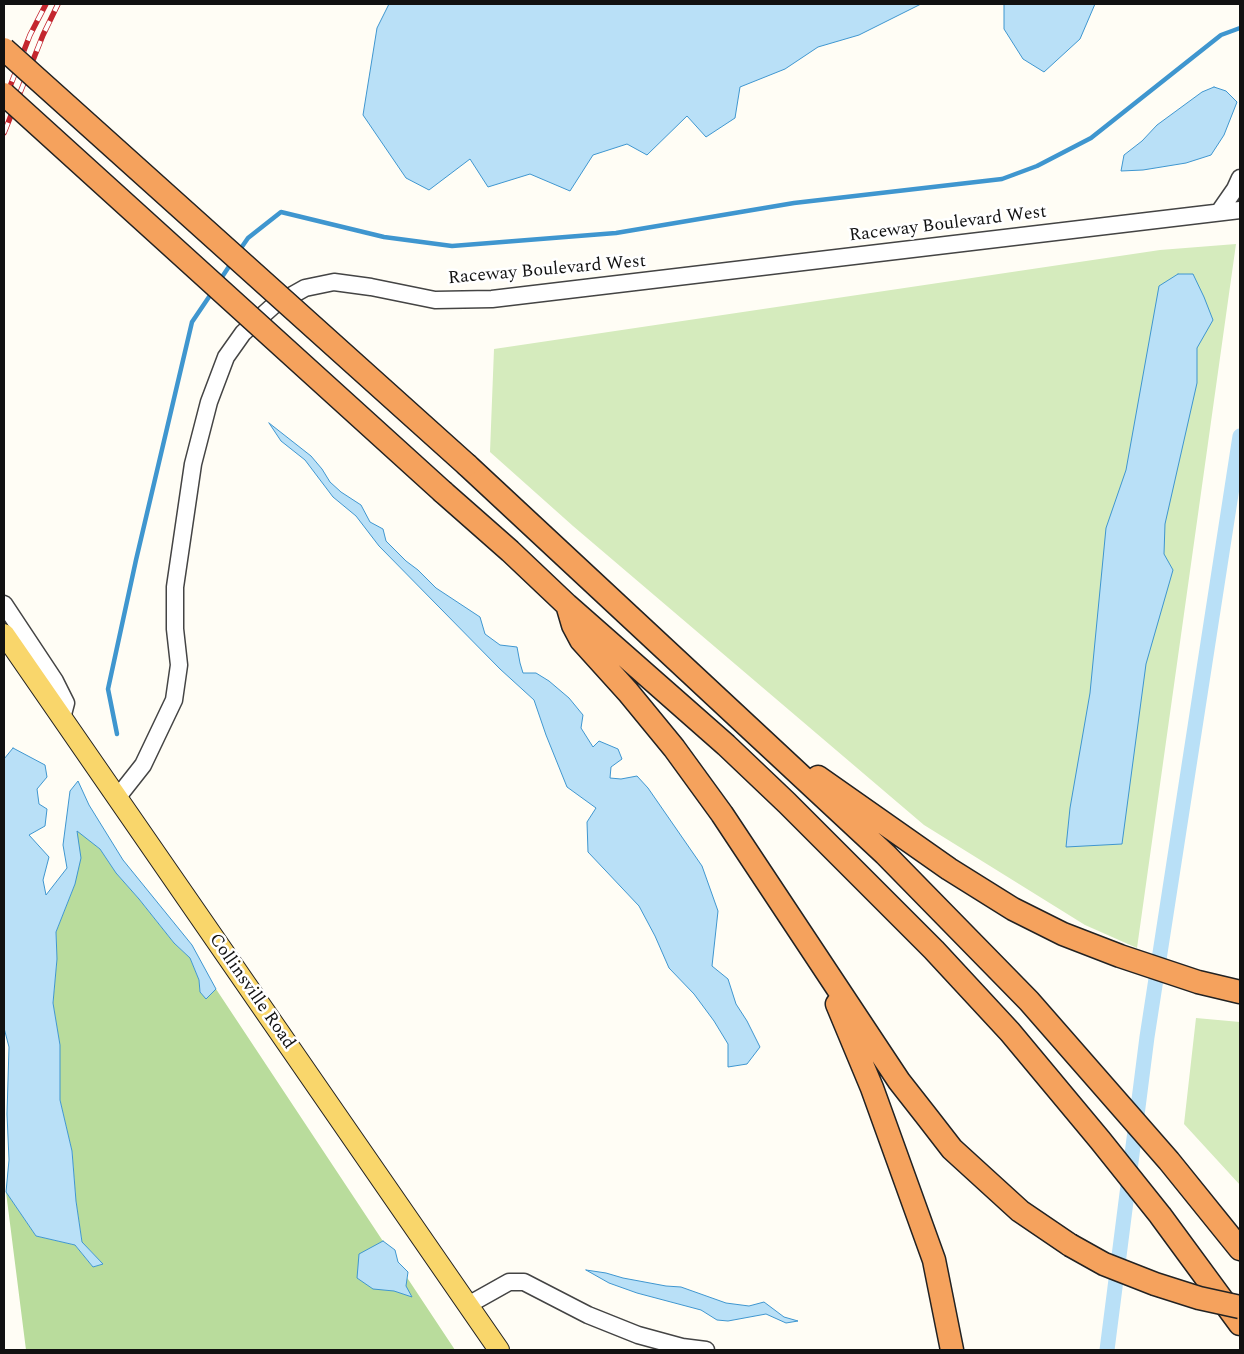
<!DOCTYPE html>
<style>
body{margin:0}
#map{position:relative;width:1244px;height:1354px;overflow:hidden;background:#fffdf5;font-family:Spectral,serif}
canvas{display:block}
.frame{position:absolute;inset:0;border:5px solid #111;pointer-events:none}
</style>
<div id="map">
<canvas width="1244" height="1354"></canvas>
<div class="frame"></div>
</div>
<script>
const g = document.querySelector('canvas').getContext('2d');
g.lineJoin = 'round';
function fill(path, color) { g.fillStyle = color; g.fill(path, 'evenodd'); }
const poly = rows => new Path2D(rows.map(r => 'M' + r).join(''));
function stroke(path, color, width, dash) { g.strokeStyle = color; g.lineWidth = width; g.lineCap = dash ? 'butt' : 'round'; g.setLineDash(dash || []); g.stroke(path); }
function write(font, color, halo, rows, align = 'center') {
  g.font = font + ' Spectral,serif'; g.lineWidth = 5; g.setLineDash([]); g.textBaseline = 'middle'; g.strokeStyle = halo; g.fillStyle = color; for (const [text, x, y, turn = 0] of rows) {
    g.save(); g.translate(x, y); g.rotate((+turn || 0) * Math.PI / 180); g.textAlign = isNaN(turn) ? turn : align; if (halo) g.strokeText(text, 0, 0); g.fillText(text, 0, 0); g.restore();
  }
}
fill(poly([
 [1236,244,1137,948,1085,925,924,825,573,526,490,452,494,349,1160,250],
 [1196,1018,1240,1022,1240,1185,1184,1124]
]), '#d5ebbd');
fill(poly([
 [77,830,100,849,116,873,139,899,174,943,190,958,199,980,200,992,206,998,216,989,455,1350,26,1350,6,1192,36,1236,75,1245,93,1267,103,1264,82,1242,76,1201,72,1151,60,1100,60,1045,53,1003,57,959,56,932,75,884]
]), '#b9dc9c');
const water = poly([
 [389,4,921,4,859,35,818,47,785,69,740,87,735,118,706,137,687,116,647,155,627,144,593,155,570,191,530,174,488,187,470,159,429,190,406,178,363,115,377,28,389,4],
 [1004,4,1095,4,1080,39,1044,72,1023,59,1004,29,1004,4],
 [1214,87,1226,91,1237,102,1224,135,1211,155,1186,163,1143,170,1121,171,1124,155,1142,141,1157,125,1202,92,1214,87],
 [1178,274,1193,274,1204,297,1213,320,1197,348,1197,383,1165,524,1164,554,1173,570,1146,664,1122,844,1066,847,1070,808,1090,693,1106,528,1126,470,1159,286,1178,274],
 [269,423,311,456,322,469,330,482,341,492,361,505,370,522,383,529,386,541,406,561,418,570,436,588,480,617,485,634,500,645,517,647,520,663,523,673,536,673,549,681,569,698,583,715,581,728,593,747,599,741,618,749,622,759,611,767,610,778,621,779,637,776,648,788,702,866,718,911,712,966,728,979,736,1004,747,1021,760,1047,747,1064,728,1067,728,1044,714,1021,694,994,669,968,655,936,639,906,588,852,587,822,596,808,567,787,546,735,534,700,500,669,379,546,356,516,333,497,305,460,281,441,269,423],
 [13,748,45,765,47,777,37,789,39,804,47,809,45,826,29,835,49,857,43,880,46,895,67,868,63,845,70,791,78,781,89,805,123,860,192,945,216,989,206,999,200,992,199,980,190,958,174,943,139,899,116,873,100,849,77,831,81,858,75,884,56,932,57,959,53,1003,60,1045,60,1100,72,1151,76,1201,82,1242,103,1264,93,1267,75,1245,36,1236,6,1192,9,1160,7,1114,9,1047,4,1028,4,759,13,748],
 [383,1241,395,1250,398,1262,408,1272,406,1286,412,1297,394,1291,373,1289,357,1278,359,1254,383,1241],
 [586,1270,606,1273,623,1278,666,1286,681,1287,726,1303,749,1306,764,1302,784,1317,798,1321,786,1323,766,1314,728,1321,717,1320,701,1310,637,1293,609,1283,586,1270]
]);
fill(water, '#b9e0f7');
stroke(water, '#3f96cf', 1);
stroke(poly([
 [239,251,248,238,281,212,384,237,452,246,616,233,794,203,1002,179,1037,166,1091,138,1221,35,1240,28],
 [220,280,232,262],
 [117,734,108,689,136,560,192,322,213,291]
]), '#3f96cf', 4.5);
stroke(poly([
 [1107,1350,1147,1037,1240,436]
]), '#b9e0f7', 15);
const minor = poly([
 [1219,212,1235,189,1240,178],
 [4,604,55,681,66,703,62,718],
 [117,798,143,765,174,700,179,665,175,629,175,587,193,464,209,402,226,357,243,333,273,306,305,288,334,282,371,287,435,300,492,299,1240,210],
 [468,1305,509,1282,524,1282,588,1315,638,1335,682,1347,706,1350]
]);
const major = poly([
 [4,634,499,1350]
]);
const highway = poly([
 [467,465,885,854,1029,1001,1169,1161,1240,1249],
 [443,492,510,551,567,605,726,745,787,803,934,950,1010,1032,1100,1140,1160,1215,1240,1324],
 [568,608,573,625,581,640,628,692,674,748,722,814,899,1081,928,1118,952,1149,1020,1211,1070,1245],
 [818,777,949,869,1013,909,1063,934,1120,956,1198,982,1240,992],
 [837,1004,872,1088,934,1260,952,1350]
]);
stroke(minor, '#444', 19);
stroke(major, '#222', 22);
stroke(highway, '#222', 25);
stroke(minor, '#fff', 16);
stroke(major, '#f9d66b', 20);
stroke(highway, '#f5a25d', 22);
const rail = poly([
 [4,102,30,35,46,4],
 [4,133,43,35,58,4]
]);
stroke(rail, '#c4262e', 5.5);
stroke(rail, '#fff', 4, [11]);
const highwayBridge = poly([
 [4,49,467,465],
 [4,94,443,492],
 [1070,1245,1104,1264,1155,1284,1199,1298,1240,1307]
]);
stroke(highwayBridge, '#222', 25, []);
stroke(highwayBridge, '#f5a25d', 22);
write('18px', '#111', '#fff', [
 ["Raceway Boulevard West",948,225,-7],
 ["Raceway Boulevard West",547,271,-5],
 ["Collinsville Road",251,992,55]
]);
</script>
